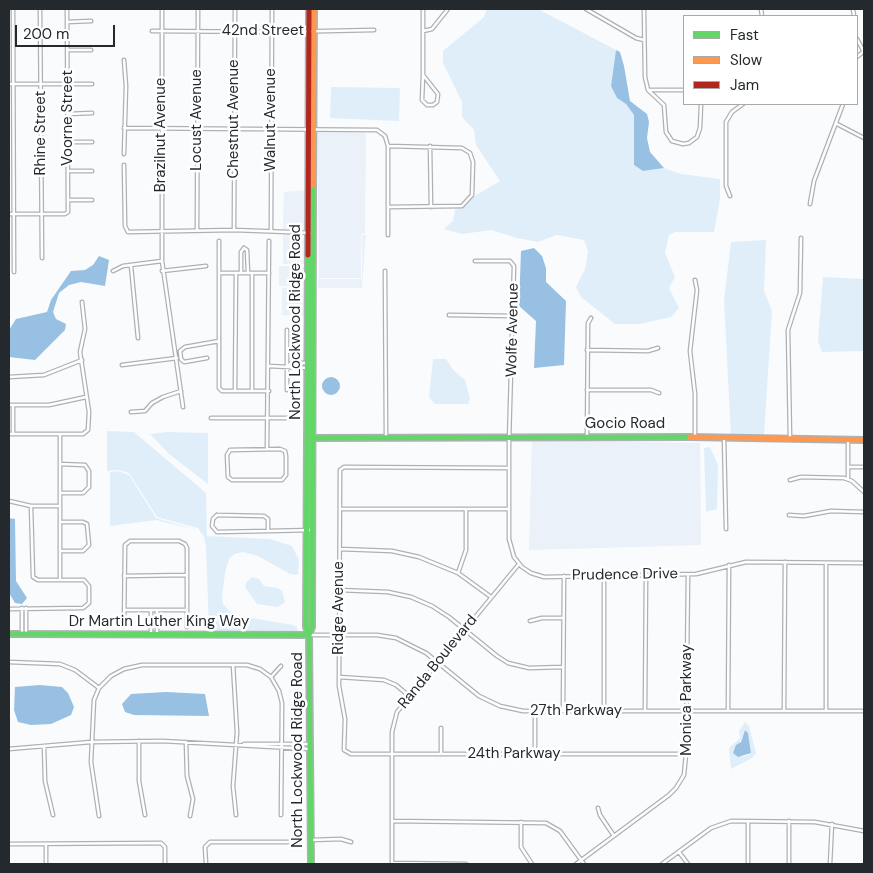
<!DOCTYPE html>
<style>
body{margin:0}
#map{position:relative;width:873px;height:873px;overflow:hidden;background:#fafbfd;font-family:"DM Sans",sans-serif}
canvas{display:block}
.frame{position:absolute;inset:0;border:10px solid #23292d;pointer-events:none}
.legend{position:absolute;left:683px;top:15px;width:175px;height:90px;box-sizing:border-box;background:#fff;border:1px solid #a7a9ab;margin:0;padding:6px 9px;list-style:none;font-size:15px;color:#23292d}
.legend li{display:flex;align-items:center;gap:10px;height:25px}
.legend b{width:25px;border:1px solid #a7a9ab}
.scale{position:absolute;left:15px;top:25px;width:100px;height:22px;box-sizing:border-box;border:2px solid #23292d;border-top:0;padding-left:6px;font-size:15px;line-height:18px;white-space:nowrap;color:#23292d;-webkit-text-stroke:4px #fff;paint-order:stroke}
</style>
<div id="map">
<canvas width="873" height="873"></canvas>
<div class="frame"></div>
<ul class="legend">
<li><b style="height:6px;background:#63d668"></b>Fast</li>
<li><b style="height:6px;background:#ff974d"></b>Slow</li>
<li><b style="height:6px;background:#b3261e"></b>Jam</li>
</ul>
<div class="scale">200 m</div>
</div>
<script>
const g = document.querySelector('canvas').getContext('2d');
g.lineJoin = 'round';
function fill(path, color) { g.fillStyle = color; g.fill(path, 'evenodd'); }
const poly = rows => new Path2D(rows.map(r => 'M' + r).join(''));
function stroke(path, color, width, dash) { g.strokeStyle = color; g.lineWidth = width; g.lineCap = dash ? 'butt' : 'round'; g.setLineDash(dash || []); g.stroke(path); }
function write(font, color, halo, rows, align = 'center') {
  g.font = font + ' "DM Sans",sans-serif'; g.lineWidth = 5; g.setLineDash([]); g.textBaseline = 'middle'; g.strokeStyle = halo; g.fillStyle = color; for (const [text, x, y, turn = 0] of rows) {
    g.save(); g.translate(x, y); g.rotate((+turn || 0) * Math.PI / 180); g.textAlign = isNaN(turn) ? turn : align; if (halo) g.strokeText(text, 0, 0); g.fillText(text, 0, 0); g.restore();
  }
}
fill(poly([
 [317,132,366,133,365,233,361,234,361,278,319,278],
 [307,190,307,230,283,229,284,192],
 [283,233,301,234,304,239,304,234,307,234,306,316,282,315,282,288,305,287,306,267,304,264,283,264],
 [362,235,366,235,362,288,318,288,318,279,362,279],
 [279,266,304,266,304,286,279,286],
 [532,440,700,443,701,545,529,550]
]), '#eaf1f8');
fill(poly([
 [487,9,538,9,616,50,611,86,617,98,626,104,634,115,634,165,643,171,664,168,681,174,720,179,720,199,714,232,675,232,669,235,665,253,675,277,669,288,679,308,671,317,639,324,615,324,581,297,576,287,585,269,588,251,584,240,557,235,538,242,517,238,491,230,462,234,444,229,453,221,455,209,467,205,473,197,500,181,476,145,474,130,462,117,462,102,443,63,443,51,484,17],
 [331,87,400,88,399,121,330,118],
 [766,240,764,291,772,311,764,436,731,436,724,301,731,242],
 [310,250,312,295,310,363],
 [823,277,864,279,864,351,822,352,818,341],
 [433,359,446,359,454,371,465,380,470,399,468,404,435,404,429,397],
 [107,431,134,432,206,493,207,536,270,539,292,546,299,560,298,575,290,574,258,556,243,552,234,554,229,559,225,573,222,597,223,604,233,615,293,625,297,627,298,632,209,631,206,546,204,537,198,528,157,517,129,473,118,470,107,471],
 [167,432,208,433,208,484,169,454,150,434],
 [710,447,718,465,717,509,706,512,704,448],
 [118,471,129,475,156,518,197,530,156,520,110,526,110,472],
 [252,577,259,579,264,586,278,588,282,591,285,602,278,607,257,604,245,587,246,583],
 [745,722,749,726,756,753,752,758,731,769,729,748,740,738,739,731],
 [745,730,748,734,751,750,751,754,742,757,739,744]
]), '#e0eefa');
fill(poly([
 [616,50,620,52,624,66,630,101,647,114,649,122,647,138,650,152,664,168,643,171,634,165,634,115,626,104,617,98,611,86],
 [534,248,542,256,546,268,546,282,566,301,564,365,534,368,536,321,519,306,521,251],
 [99,256,109,260,105,286,81,282,69,285,59,293,53,312,56,319,66,324,65,330,35,360,9,357,9,330,16,319,47,312,51,300,71,271,85,270,93,265],
 '322 386a9 9 0 1 1 18 0a9 9 0 1 1-18 0Z',
 [9,518,15,519,16,581,27,598,22,604,15,603,9,593],
 [40,685,62,687,68,693,74,707,71,715,51,724,31,725,18,722,14,710,15,687],
 [166,692,205,694,209,716,134,715,125,712,122,704,131,694],
 [745,730,748,733,751,753,738,757,733,753,736,745,741,742]
]), '#97c0e2');
const street = poly([
 [13,9,14,272],
 [40,9,42,258],
 [162,9,162,261,183,407],
 [423,9,423,75],
 [586,9,636,38,644,40],
 [644,9,645,77,648,90],
 [761,9,762,16],
 [853,9,854,16],
 [67,22,91,21],
 [152,31,280,32,374,30],
 [423,31,432,29,448,9],
 [857,39,864,52],
 [68,50,91,50],
 [857,57,863,52],
 [124,60,126,86,124,154],
 [423,75,438,94,437,102,433,105,427,105,422,100,423,75],
 [9,84,92,84],
 [684,90,648,90,664,105,666,132,672,141,683,144,689,143,697,137,700,128,701,104],
 [68,114,92,113],
 [837,124,864,138],
 [124,128,377,130,385,136,388,146,388,235],
 [68,142,92,142],
 [388,146,462,148,470,153,473,162,472,195,462,206,388,207],
 [430,146,431,207],
 [124,165,125,226,128,232,234,230,314,233],
 [68,171,92,171],
 [730,196,726,186,726,122,732,112,743,104],
 [69,200,92,200],
 [810,204,814,181,843,104],
 [9,214,65,214,68,212,67,9],
 [197,230,198,9],
 [234,230,235,9],
 [271,231,272,9],
 [219,241,219,388,222,391,269,391],
 [244,248,247,250,248,273],
 [475,261,510,261,514,266,509,441,509,539,514,557,522,567,531,573,544,577,696,574,746,562,864,563],
 [131,266,138,338],
 [113,271,123,266,162,261],
 [162,271,206,266],
 [385,271,386,436],
 [241,272,241,252,244,248],
 [219,273,269,273],
 [695,280,697,290,690,351,695,394,695,437],
 [449,315,513,316],
 [587,350,648,351,658,348],
 [207,358,184,362,181,359,180,351,185,347,219,341],
 [122,365,177,358],
 [269,366,307,368],
 [287,366,292,363,307,363],
 [9,377,44,375,82,360],
 [287,390,287,330],
 [587,390,651,390,659,393],
 [235,391,236,273],
 [252,391,252,273],
 [9,405,49,405,86,397],
 [13,406,13,434],
 [131,412,145,411,152,403,163,397,181,391],
 [211,418,296,418],
 [9,434,83,434,88,430,89,412,80,352,85,329,82,302],
 [587,436,588,323,591,318],
 [724,437,726,529],
 [790,438,788,330,800,293,801,238],
 [848,440,848,479],
 [267,449,269,241],
 [280,449,285,451,286,456,286,475,282,480,232,480,228,477,227,455,230,450,280,449],
 [60,464,85,465,89,471,89,487,83,493,60,493],
 [849,467,864,467],
 [509,468,344,467,340,470,339,686,345,719,344,750,351,754,686,754],
 [790,480,801,477,844,478,852,481,864,492],
 [9,501,31,506,60,506],
 [340,509,508,509],
 [217,515,264,516,268,519,268,531,217,532,212,526,213,519,217,515],
 [789,515,804,516,831,511,864,512],
 [269,531,312,530],
 [340,549,392,551,419,557,458,573,491,597],
 [60,551,83,551,89,545,87,524,83,522,60,522],
 [458,573,466,550,466,509],
 [124,576,187,575],
 [60,580,60,434],
 [339,590,388,592,411,597,432,606,449,617,497,656,508,663,529,668,563,667],
 [22,608,22,634],
 [26,608,26,634],
 [9,609,83,608,89,603,89,586,84,580,38,580,33,577,31,506],
 [124,610,187,610],
 [151,610,151,635],
 [157,610,157,635],
 [530,621,542,618,563,618],
 [124,626,125,545,130,541,179,541,185,544,187,548,187,627],
 [309,635,377,635,396,638,426,653,479,696,500,706,523,711,864,711],
 [9,662,60,664,75,670,99,688],
 [233,665,237,732,233,786,236,815],
 [271,677,281,666],
 [339,677,384,680,396,685,409,696],
 [563,711,564,576],
 [604,711,604,575],
 [645,711,646,575],
 [728,711,729,565],
 [784,711,785,562],
 [826,711,826,563],
 [139,741,139,781,145,815],
 [186,742,187,776,193,799,190,816],
 [244,744,310,744],
 [44,746,45,781,53,815],
 [9,749,91,742,162,741,310,749],
 [441,754,441,728],
 [535,754,535,711],
 [598,808,600,815,614,836],
 [99,816,91,762,94,700,99,688,111,676,124,669,142,665,247,665,260,669,271,677,279,691,282,703,281,815],
 [392,821,546,823,560,831,584,864],
 [521,822,521,847,532,864],
 [311,840,341,839,351,842],
 [9,844,161,843,165,847,165,864],
 [679,852,688,864],
 [392,863,466,864],
 [46,864,46,844],
 [206,864,205,847,210,842,297,842],
 [392,864,392,732,397,712,519,564],
 [576,864,669,795,676,788,684,775,686,754,688,575],
 [662,864,711,828,731,821,815,822,864,831],
 [748,864,748,821],
 [789,864,789,821],
 [830,864,832,824]
]);
const fast = poly([
 [308,255,306,627,309,635],
 [312,438,690,437],
 [9,634,309,635],
 [311,864,309,635,312,627,313,185]
]);
const slow = poly([
 [313,185,314,9],
 [690,437,864,440]
]);
const jam = poly([
 [308,255,309,9]
]);
stroke(street, '#aeb1b4', 5);
stroke(fast, '#aeb1b4', 8);
stroke(slow, '#aeb1b4', 8);
stroke(jam, '#aeb1b4', 8);
stroke(street, '#fefeff', 2.5);
stroke(fast, '#63d668', 5);
stroke(slow, '#ff974d', 5);
stroke(jam, '#b3261e', 5);
write('15px', '#23292d', '#fff', [
 ["42nd Street",263,31],
 ["Voorne Street",68,118,-90],
 ["Chestnut Avenue",234,119,-90],
 ["Locust Avenue",197,120,-90],
 ["Walnut Avenue",271,120,-90],
 ["Rhine Street",41,133,-90],
 ["Brazilnut Avenue",161,135,-90],
 ["North Lockwood Ridge Road",296,322,-90],
 ["Wolfe Avenue",513,330,-89],
 ["Gocio Road",625,424],
 ["Prudence Drive",625,575,-1],
 ["Ridge Avenue",339,608,-90],
 ["Dr Martin Luther King Way",159,622],
 ["Randa Boulevard",438,662,-51],
 ["Monica Parkway",687,700,-90],
 ["27th Parkway",576,711],
 ["North Lockwood Ridge Road",298,750,-90],
 ["24th Parkway",514,754]
]);
</script>
